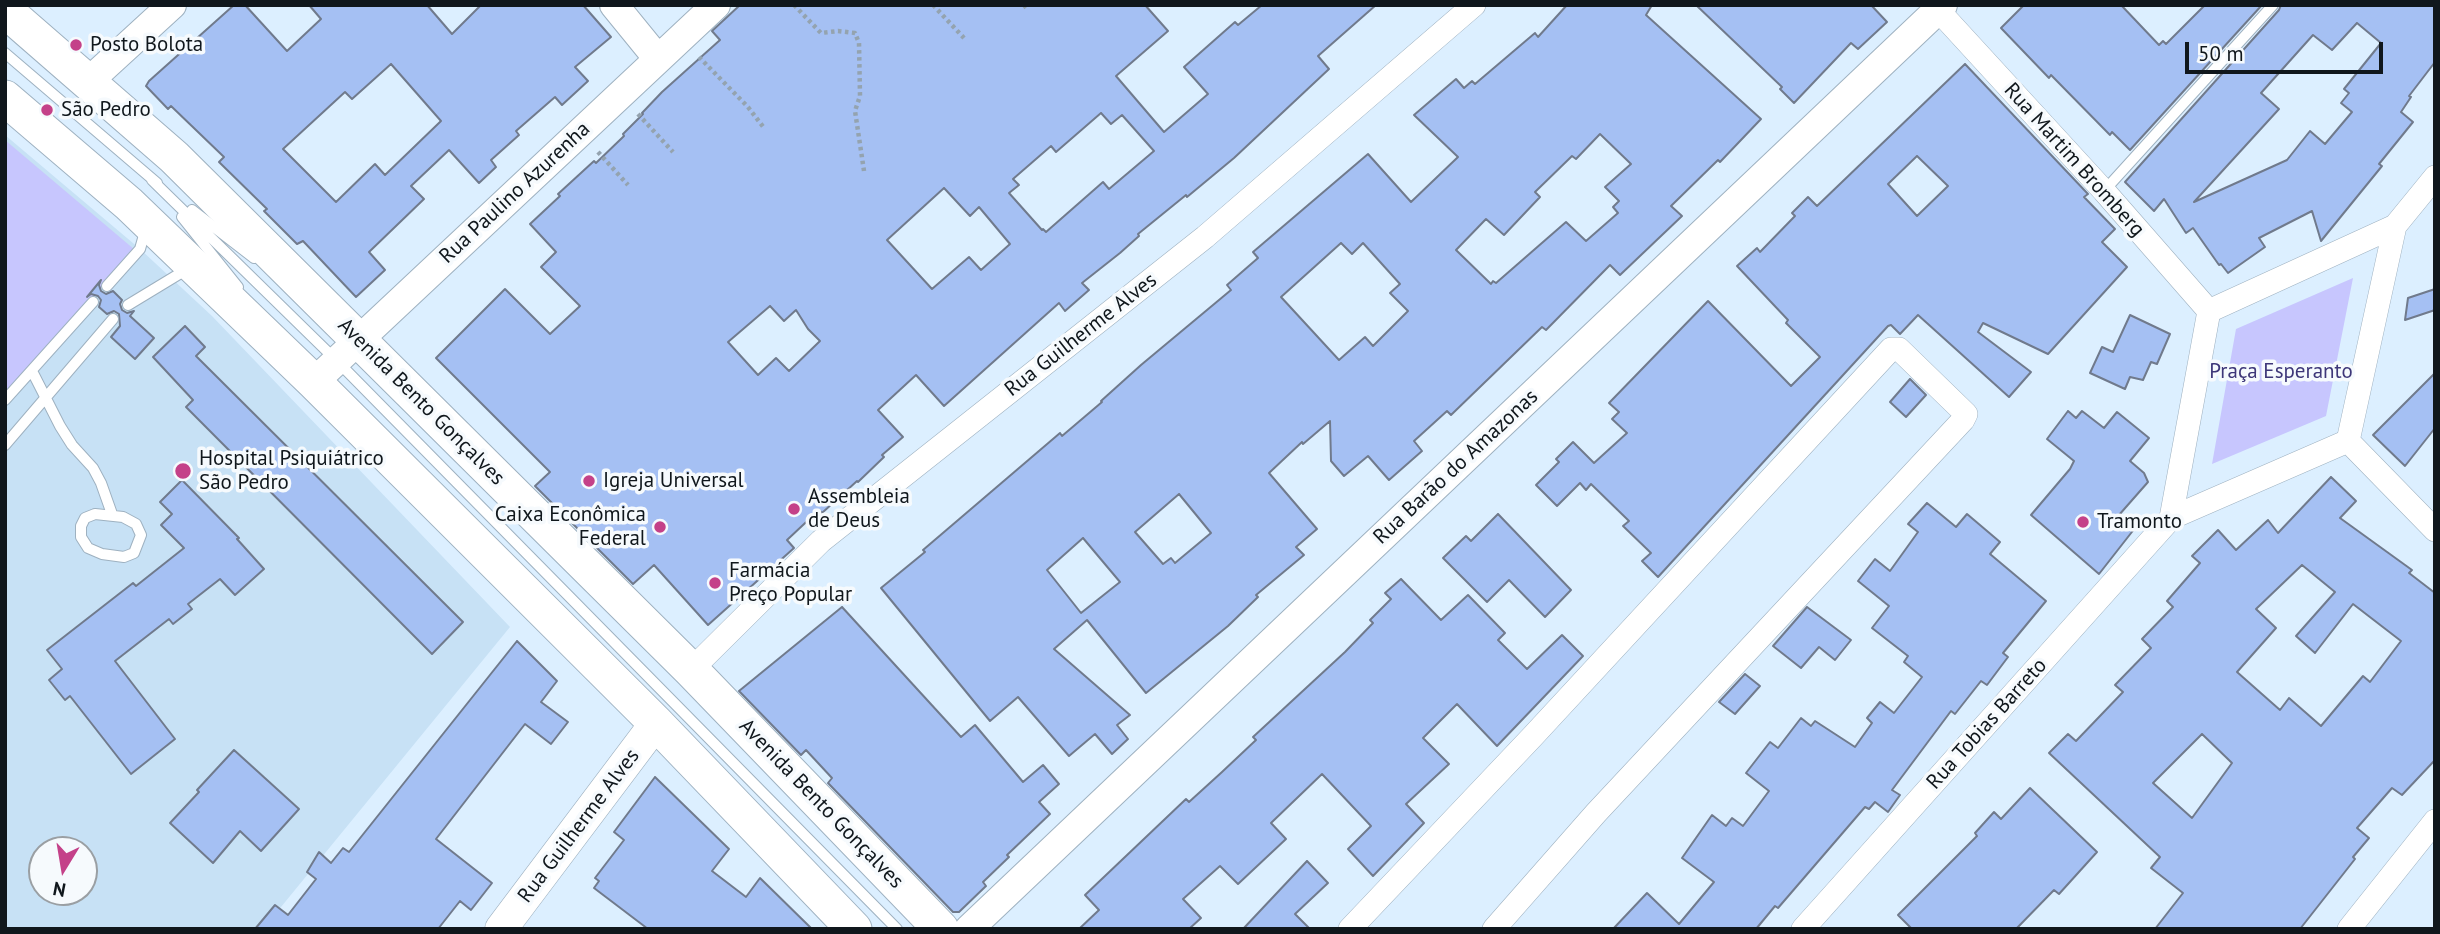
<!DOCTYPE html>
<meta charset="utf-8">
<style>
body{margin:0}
#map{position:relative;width:2440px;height:934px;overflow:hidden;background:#dcefff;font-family:"PT Sans",sans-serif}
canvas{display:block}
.frame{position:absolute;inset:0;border:7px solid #10171c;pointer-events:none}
.north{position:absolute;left:28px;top:836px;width:70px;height:70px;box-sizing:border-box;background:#f6fafd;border:2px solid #9a9fa3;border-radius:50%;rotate:191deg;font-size:19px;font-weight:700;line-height:28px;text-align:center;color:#10171c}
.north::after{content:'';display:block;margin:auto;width:24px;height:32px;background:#c44189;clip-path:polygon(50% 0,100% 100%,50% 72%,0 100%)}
.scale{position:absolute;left:2185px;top:42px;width:198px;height:32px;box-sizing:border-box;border:4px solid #10171c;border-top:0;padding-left:9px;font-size:21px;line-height:24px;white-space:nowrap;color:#10171c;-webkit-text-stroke:5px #f6fafd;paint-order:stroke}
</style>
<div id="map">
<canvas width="2440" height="934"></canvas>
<div class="frame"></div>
<div class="north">N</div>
<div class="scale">50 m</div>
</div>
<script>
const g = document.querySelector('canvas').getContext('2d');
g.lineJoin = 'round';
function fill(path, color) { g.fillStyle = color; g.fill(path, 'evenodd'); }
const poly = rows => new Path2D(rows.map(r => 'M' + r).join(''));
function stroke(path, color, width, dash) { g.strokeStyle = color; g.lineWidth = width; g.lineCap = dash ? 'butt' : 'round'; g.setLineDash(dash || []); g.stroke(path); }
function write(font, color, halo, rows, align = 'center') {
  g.font = font + ' "PT Sans",sans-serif'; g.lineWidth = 7; g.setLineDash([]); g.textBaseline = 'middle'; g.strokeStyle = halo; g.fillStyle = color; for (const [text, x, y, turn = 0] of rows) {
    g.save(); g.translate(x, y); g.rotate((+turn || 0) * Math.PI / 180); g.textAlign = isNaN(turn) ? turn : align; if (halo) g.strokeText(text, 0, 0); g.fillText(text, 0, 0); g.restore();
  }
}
fill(poly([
 [5,135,140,249,212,316,510,627,263,929,5,929],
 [42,850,84,850,84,892,42,892]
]), '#c7e1f5');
fill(poly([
 [5,140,135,250,5,394],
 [2353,278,2326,416,2212,464,2236,329]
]), '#c7c6fe');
const building = poly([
 [234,5,245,5,287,51,321,19,309,5,427,5,452,34,481,5,583,5,611,37,575,67,588,81,562,105,555,97,516,131,519,135,491,160,496,167,479,183,449,150,411,186,424,199,369,252,385,270,356,297,303,241,297,244,264,211,267,209,219,162,224,157,171,106,168,109,146,86,149,81,234,5],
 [391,64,441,121,385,175,375,164,336,202,283,149,345,92,352,99,391,64],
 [740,5,1145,5,1168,31,1116,76,1164,132,1208,94,1184,67,1235,22,1238,25,1262,5,1376,5,1318,56,1329,69,1234,158,1187,197,1186,195,1138,234,1139,236,1120,253,1082,283,1089,290,1065,311,1059,303,944,406,916,375,878,410,903,437,882,455,884,457,858,482,857,481,822,513,819,510,787,540,794,548,708,625,654,565,633,584,535,486,550,472,436,358,505,289,550,334,580,306,541,267,556,252,530,224,560,196,558,194,594,161,596,163,624,136,623,134,643,114,642,113,662,92,720,40,712,31,740,5],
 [1101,113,1111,124,1122,115,1154,151,1109,189,1103,182,1046,232,1043,229,1042,230,1009,193,1019,185,1013,179,1051,146,1056,152,1101,113],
 [944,188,970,216,979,207,1010,244,981,270,969,257,932,289,887,240,944,188],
 [770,306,784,321,796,310,808,329,820,341,789,371,776,358,758,375,728,342,770,306],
 [1567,5,1652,5,1646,15,1761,119,1720,162,1718,160,1671,206,1682,216,1620,275,1610,265,1546,330,1542,327,1451,415,1447,411,1414,441,1422,451,1389,480,1368,456,1344,476,1331,461,1330,421,1303,444,1302,442,1269,473,1317,529,1296,547,1304,555,1256,595,1258,597,1228,626,1146,693,1087,620,1054,649,1130,715,1117,725,1128,739,1112,754,1095,734,1069,756,1018,697,990,721,881,588,925,552,923,550,1060,433,1062,436,1102,402,1101,401,1141,365,1231,290,1227,285,1258,258,1253,252,1368,154,1411,202,1458,157,1414,115,1456,79,1464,88,1472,81,1475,84,1535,33,1538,37,1567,5],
 [1600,134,1631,164,1605,187,1619,201,1613,207,1618,213,1586,241,1566,222,1496,283,1493,281,1491,284,1456,250,1486,219,1504,235,1540,197,1535,192,1572,156,1576,159,1600,134],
 [1341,243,1352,254,1363,243,1400,284,1390,293,1408,311,1373,346,1365,337,1339,360,1281,297,1341,243],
 [1179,494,1211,533,1175,563,1171,558,1163,564,1135,532,1179,494],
 [1083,538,1120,582,1081,613,1047,570,1083,538],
 [1696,5,1871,5,1887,22,1858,49,1851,43,1794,103,1780,89,1782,87,1696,5],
 [2024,5,2121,5,2159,45,2163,41,2166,44,2205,5,2262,5,2130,150,2112,132,2110,135,2051,75,2049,78,2001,28,2024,5],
 [2281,5,2435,5,2435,62,2409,96,2411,97,2401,112,2413,122,2379,164,2382,166,2321,241,2312,211,2259,238,2265,247,2228,273,2221,264,2219,265,2193,228,2186,233,2164,199,2154,211,2125,182,2279,10,2281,5],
 [2357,23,2381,43,2344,89,2349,93,2341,103,2352,112,2325,144,2310,131,2287,160,2194,202,2279,109,2261,93,2313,35,2332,50,2357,23],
 [1965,64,2088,194,2084,197,2115,229,2102,242,2127,267,2048,354,1983,323,1978,332,2031,372,2009,397,1918,315,1900,334,1891,325,1888,326,1658,577,1642,561,1651,553,1623,526,1629,521,1591,484,1586,490,1580,483,1557,506,1536,485,1559,462,1556,459,1573,442,1594,463,1627,433,1612,419,1619,412,1609,403,1708,301,1791,386,1820,357,1786,323,1788,320,1737,266,1757,248,1760,252,1795,216,1792,213,1808,197,1817,206,1965,64],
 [1917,156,1948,186,1917,216,1888,184,1917,156],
 [101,280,99,285,101,291,106,294,113,291,122,300,120,304,122,310,127,313,134,311,130,316,154,338,135,359,111,337,120,326,119,314,114,311,107,314,99,307,101,300,98,296,91,294,87,297,101,280],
 [2435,289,2435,310,2405,320,2408,298,2435,289],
 [2130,315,2170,334,2157,364,2151,362,2143,380,2130,377,2125,389,2090,373,2102,347,2113,352,2130,315],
 [185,326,205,347,196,356,463,622,432,654,186,407,193,400,153,357,185,326],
 [2435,373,2435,428,2405,466,2373,435,2435,373],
 [1910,379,1926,395,1906,417,1890,402,1910,379],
 [2068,411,2076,418,2082,411,2104,428,2117,412,2149,438,2130,461,2144,473,2148,482,2119,515,2135,528,2099,574,2031,515,2070,469,2074,461,2047,439,2068,411],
 [2331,477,2356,501,2340,518,2412,570,2409,573,2435,593,2435,760,2402,795,2392,788,2357,828,2369,838,2353,857,2355,859,2300,929,2155,929,2183,893,2151,868,2160,857,2049,753,2068,734,2076,741,2123,692,2115,685,2151,648,2142,639,2173,607,2167,601,2200,563,2192,556,2218,530,2236,550,2268,520,2278,533,2331,477],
 [2302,565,2335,592,2296,636,2315,653,2353,604,2401,641,2370,682,2363,676,2321,726,2289,698,2280,710,2237,672,2276,628,2256,609,2302,565],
 [2202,734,2232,763,2192,818,2153,783,2202,734],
 [182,480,239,538,237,539,264,569,235,595,220,579,188,604,192,609,173,624,169,619,115,661,175,739,131,774,70,696,65,700,49,680,62,669,47,650,133,583,136,586,184,548,161,525,172,514,160,502,182,480],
 [1927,503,1956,527,1967,514,2000,542,1990,554,2046,601,2003,653,2008,657,1987,685,1981,681,1955,714,1951,711,1892,790,1900,795,1888,812,1875,802,1869,809,1865,807,1778,908,1775,906,1756,929,1613,929,1647,893,1679,924,1714,882,1682,858,1712,815,1726,826,1732,818,1743,826,1769,791,1746,773,1770,742,1778,748,1801,718,1811,726,1815,721,1855,747,1872,723,1867,718,1880,702,1894,713,1922,677,1904,662,1908,656,1872,628,1889,606,1858,581,1875,559,1890,571,1918,532,1908,524,1927,503],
 [1498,514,1571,590,1545,617,1509,580,1487,602,1443,558,1466,536,1471,541,1498,514],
 [1401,579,1441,620,1468,595,1505,633,1498,640,1527,669,1562,635,1583,656,1497,746,1457,704,1423,738,1449,764,1406,804,1424,823,1373,876,1348,849,1371,826,1322,774,1271,823,1286,839,1238,884,1220,866,1183,899,1201,918,1189,929,1079,929,1099,910,1085,895,1186,799,1189,802,1222,772,1256,740,1253,737,1345,652,1373,623,1370,620,1391,599,1385,593,1401,579],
 [842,607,961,737,975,725,1023,782,1043,765,1059,784,1039,802,1050,814,1007,855,1009,857,983,882,986,886,959,912,953,912,828,783,832,778,806,750,801,755,739,691,842,607],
 [1807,607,1851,640,1835,660,1819,647,1801,668,1773,646,1807,607],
 [517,641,557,681,541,702,568,722,551,744,525,724,436,839,492,883,471,910,460,901,438,929,255,929,275,905,288,915,316,879,307,872,319,852,331,863,343,848,349,852,517,641],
 [1745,674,1760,686,1735,714,1719,702,1745,674],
 [234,750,299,809,261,851,240,831,213,863,170,823,199,792,197,790,234,750],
 [655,777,729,849,712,871,746,897,760,878,812,929,648,929,594,888,599,881,595,878,624,840,614,832,655,777],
 [2030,788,2097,852,2059,894,2054,890,2016,929,1912,929,1898,915,1977,836,1975,833,1994,812,2001,819,2030,788],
 [1307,861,1328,883,1295,914,1310,929,1243,929,1307,861]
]);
fill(building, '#a5c0f3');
stroke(building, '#707a8c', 2);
const service = poly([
 [5,53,157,183],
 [152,180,336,360,897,929],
 [2104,191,2273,5],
 [192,210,254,258],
 [182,217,238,287],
 [107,286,140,249,146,228],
 [128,305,189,268],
 [32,371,60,426,72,445,93,468,101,483,112,514],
 [5,400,93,302],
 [5,445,113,319],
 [95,514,123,517,136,524,141,535,134,553,124,557,102,554,88,548,81,537,81,526,85,518,95,514]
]);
const minor = poly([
 [1938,10,2104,191,2209,311],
 [2348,441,2435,530],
 [2171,518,2209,311,2395,226,2435,177],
 [691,670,821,541,1205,237,1474,5],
 [1350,929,1533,736,1891,349,1899,349,1966,414,1963,420,1596,813,1494,929],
 [1803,929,2171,518,2348,441,2395,226],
 [2349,929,2435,821]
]);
const tertiary = poly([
 [614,5,658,59],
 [88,82,172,5],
 [314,382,716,5],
 [969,929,1943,5]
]);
const secondary = poly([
 [501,929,656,723]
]);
const primary = poly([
 [5,10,174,157,691,670,941,929],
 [5,98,129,204,314,382,656,723,854,929]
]);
stroke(service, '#9eb1c0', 12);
stroke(minor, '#9eb1c0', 24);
stroke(tertiary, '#9eb1c0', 30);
stroke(secondary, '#9eb1c0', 33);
stroke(primary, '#9eb1c0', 37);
stroke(poly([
 [794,5,821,33,838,31,855,33,859,43,860,96,855,111,864,171],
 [933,5,964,38],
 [1024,5,1028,10],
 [699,57,748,107,764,128],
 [638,114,673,152],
 [598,152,628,185]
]), '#94a3af', 4.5, [3.5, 3.5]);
stroke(service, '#fff', 10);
stroke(minor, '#fff', 23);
stroke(tertiary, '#fff', 28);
stroke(secondary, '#fff', 32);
stroke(primary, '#fff', 35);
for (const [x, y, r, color] of [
 [76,45,7,"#c44189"],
 [47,110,7,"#c44189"],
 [183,471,9,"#c44189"],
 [589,481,7,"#c44189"],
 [794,509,7,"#c44189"],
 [2083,522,7,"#c44189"],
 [660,527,7,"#c44189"],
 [715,583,7,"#c44189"]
]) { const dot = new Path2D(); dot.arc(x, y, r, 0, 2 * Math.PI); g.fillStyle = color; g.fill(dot); stroke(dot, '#f6fafd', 2.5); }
write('21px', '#10171c', '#f6fafd', [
 ["Posto Bolota",90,45],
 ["São Pedro",61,110],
 ["Hospital Psiquiátrico",199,459],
 ["São Pedro",199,483],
 ["Igreja Universal",603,481],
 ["Assembleia",808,497],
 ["de Deus",808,521],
 ["Caixa Econômica",646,515,"right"],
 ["Federal",646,539,"right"],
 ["Tramonto",2097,522],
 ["Farmácia",729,571],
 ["Preço Popular",729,595]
], 'left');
write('21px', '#10171c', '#f6fafd', [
 ["Rua Martim Bromberg",2074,160,48],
 ["Rua Paulino Azurenha",515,193,-43],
 ["Rua Guilherme Alves",1081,335,-38],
 ["Avenida Bento Gonçalves",421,402,45],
 ["Rua Barão do Amazonas",1456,467,-43],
 ["Rua Tobias Barreto",1987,724,-48],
 ["Avenida Bento Gonçalves",821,804,46],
 ["Rua Guilherme Alves",579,826,-53]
]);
write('21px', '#3e3779', '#f6fafd', [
 ["Praça Esperanto",2281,372]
]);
</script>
